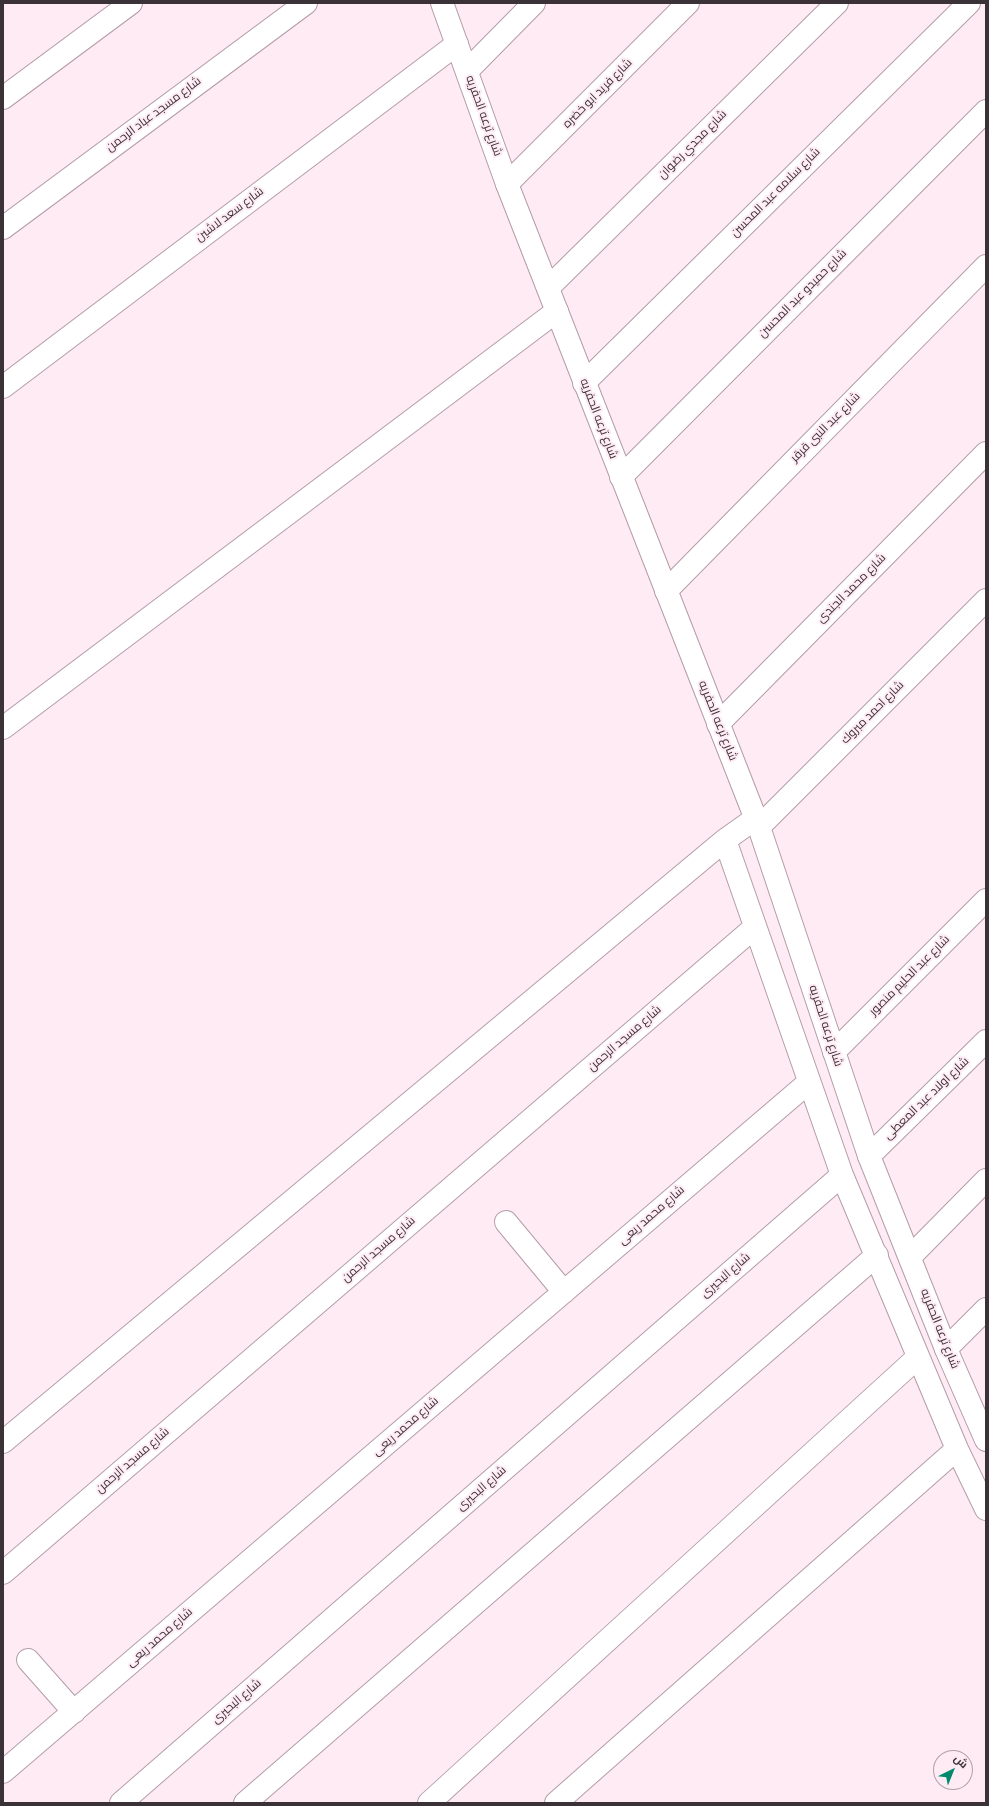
<!DOCTYPE html>
<meta charset="utf-8">
<style>
body{margin:0}
#map{position:relative;width:989px;height:1806px;overflow:hidden;background:#feebf4;font-family:"Source Sans 3",Cairo,sans-serif}
canvas{display:block}
.frame{position:absolute;inset:0;border:4px solid #3b3237;pointer-events:none}
.north{position:absolute;left:933px;top:1750px;width:40px;height:40px;box-sizing:border-box;background:#feebf4;border:1px solid #b0a1a8;border-radius:50%;rotate:43deg;font-size:11px;font-weight:700;line-height:16px;text-align:center;color:#3b3237}
.north::after{content:'';display:block;margin:auto;width:14px;height:18px;background:#03896d;clip-path:polygon(50% 0,100% 100%,50% 72%,0 100%)}
</style>
<div id="map">
<canvas width="989" height="1806"></canvas>
<div class="frame"></div>
<div class="north">ش</div>
</div>
<script>
const g = document.querySelector('canvas').getContext('2d');
g.lineJoin = 'round';
const poly = rows => new Path2D(rows.map(r => 'M' + r).join(''));
function stroke(path, color, width, dash) { g.strokeStyle = color; g.lineWidth = width; g.lineCap = dash ? 'butt' : 'round'; g.setLineDash(dash || []); g.stroke(path); }
function write(font, color, halo, rows, align = 'center') {
  g.font = font + ' "Source Sans 3",Cairo,sans-serif'; g.lineWidth = 4; g.setLineDash([]); g.textBaseline = 'middle'; g.strokeStyle = halo; g.fillStyle = color; for (const [text, x, y, turn = 0] of rows) {
    g.save(); g.translate(x, y); g.rotate((+turn || 0) * Math.PI / 180); g.textAlign = isNaN(turn) ? turn : align; if (halo) g.strokeText(text, 0, 0); g.fillText(text, 0, 0); g.restore();
  }
}
const street = poly([
 [467,71,534,3],
 [3,98,131,3],
 [507,184,688,3],
 [3,228,306,3],
 [549,287,837,3],
 [584,383,969,3],
 [3,387,457,44],
 [621,477,986,111],
 [666,591,986,266],
 [718,724,986,453],
 [3,728,557,311],
 [759,827,986,600],
 [725,840,842,1175,957,1449,986,1509],
 [834,1052,986,900],
 [869,1156,986,1041],
 [506,1222,564,1292],
 [910,1257,986,1180],
 [946,1349,986,1309],
 [3,1442,725,840,756,818],
 [3,1573,755,927],
 [28,1660,74,1712],
 [3,1772,809,1082],
 [121,1803,842,1175],
 [245,1803,877,1255],
 [429,1803,918,1357],
 [556,1803,957,1449]
]);
const secondary = poly([
 [442,3,507,184,759,827,869,1156,946,1349,986,1440]
]);
stroke(street, '#b49da8', 24);
stroke(secondary, '#b49da8', 24);
stroke(street, '#fff', 22);
stroke(secondary, '#fff', 22);
write('12px', '#3b3237', '#feebf4', [
 ["شارع فريد ابو خضره",598,94,-45],
 ["شارع مسجد عباد الرحمن",154,115,-37],
 ["شارع ترعه الحفريه",483,116,70],
 ["شارع مجدي رضوان",693,145,-45],
 ["شارع سلامه عبد المحسن",776,193,-45],
 ["شارع سعد لاشين",230,215,-37],
 ["شارع حميدو عبد المحسن",803,294,-45],
 ["شارع ترعه الحفريه",598,419,69],
 ["شارع عبد النبى قرقر",826,428,-45],
 ["شارع محمد الجندى",852,589,-45],
 ["شارع احمد مبروك",873,713,-45],
 ["شارع ترعه الحفريه",717,721,68],
 ["شارع عبد الحليم منصور",910,976,-45],
 ["شارع ترعه الحفريه",825,1026,72],
 ["شارع مسجد الرحمن",625,1039,-41],
 ["شارع اولاد عبد المعطى",927,1099,-44],
 ["شارع محمد ريعى",652,1216,-41],
 ["شارع مسجد الرحمن",379,1250,-41],
 ["شارع البحيرى",726,1276,-41],
 ["شارع ترعه الحفريه",939,1329,68],
 ["شارع محمد ريعى",406,1427,-41],
 ["شارع مسجد الرحمن",133,1461,-41],
 ["شارع البحيرى",482,1489,-41],
 ["شارع محمد ريعى",160,1638,-41],
 ["شارع البحيرى",237,1702,-41]
]);
</script>
